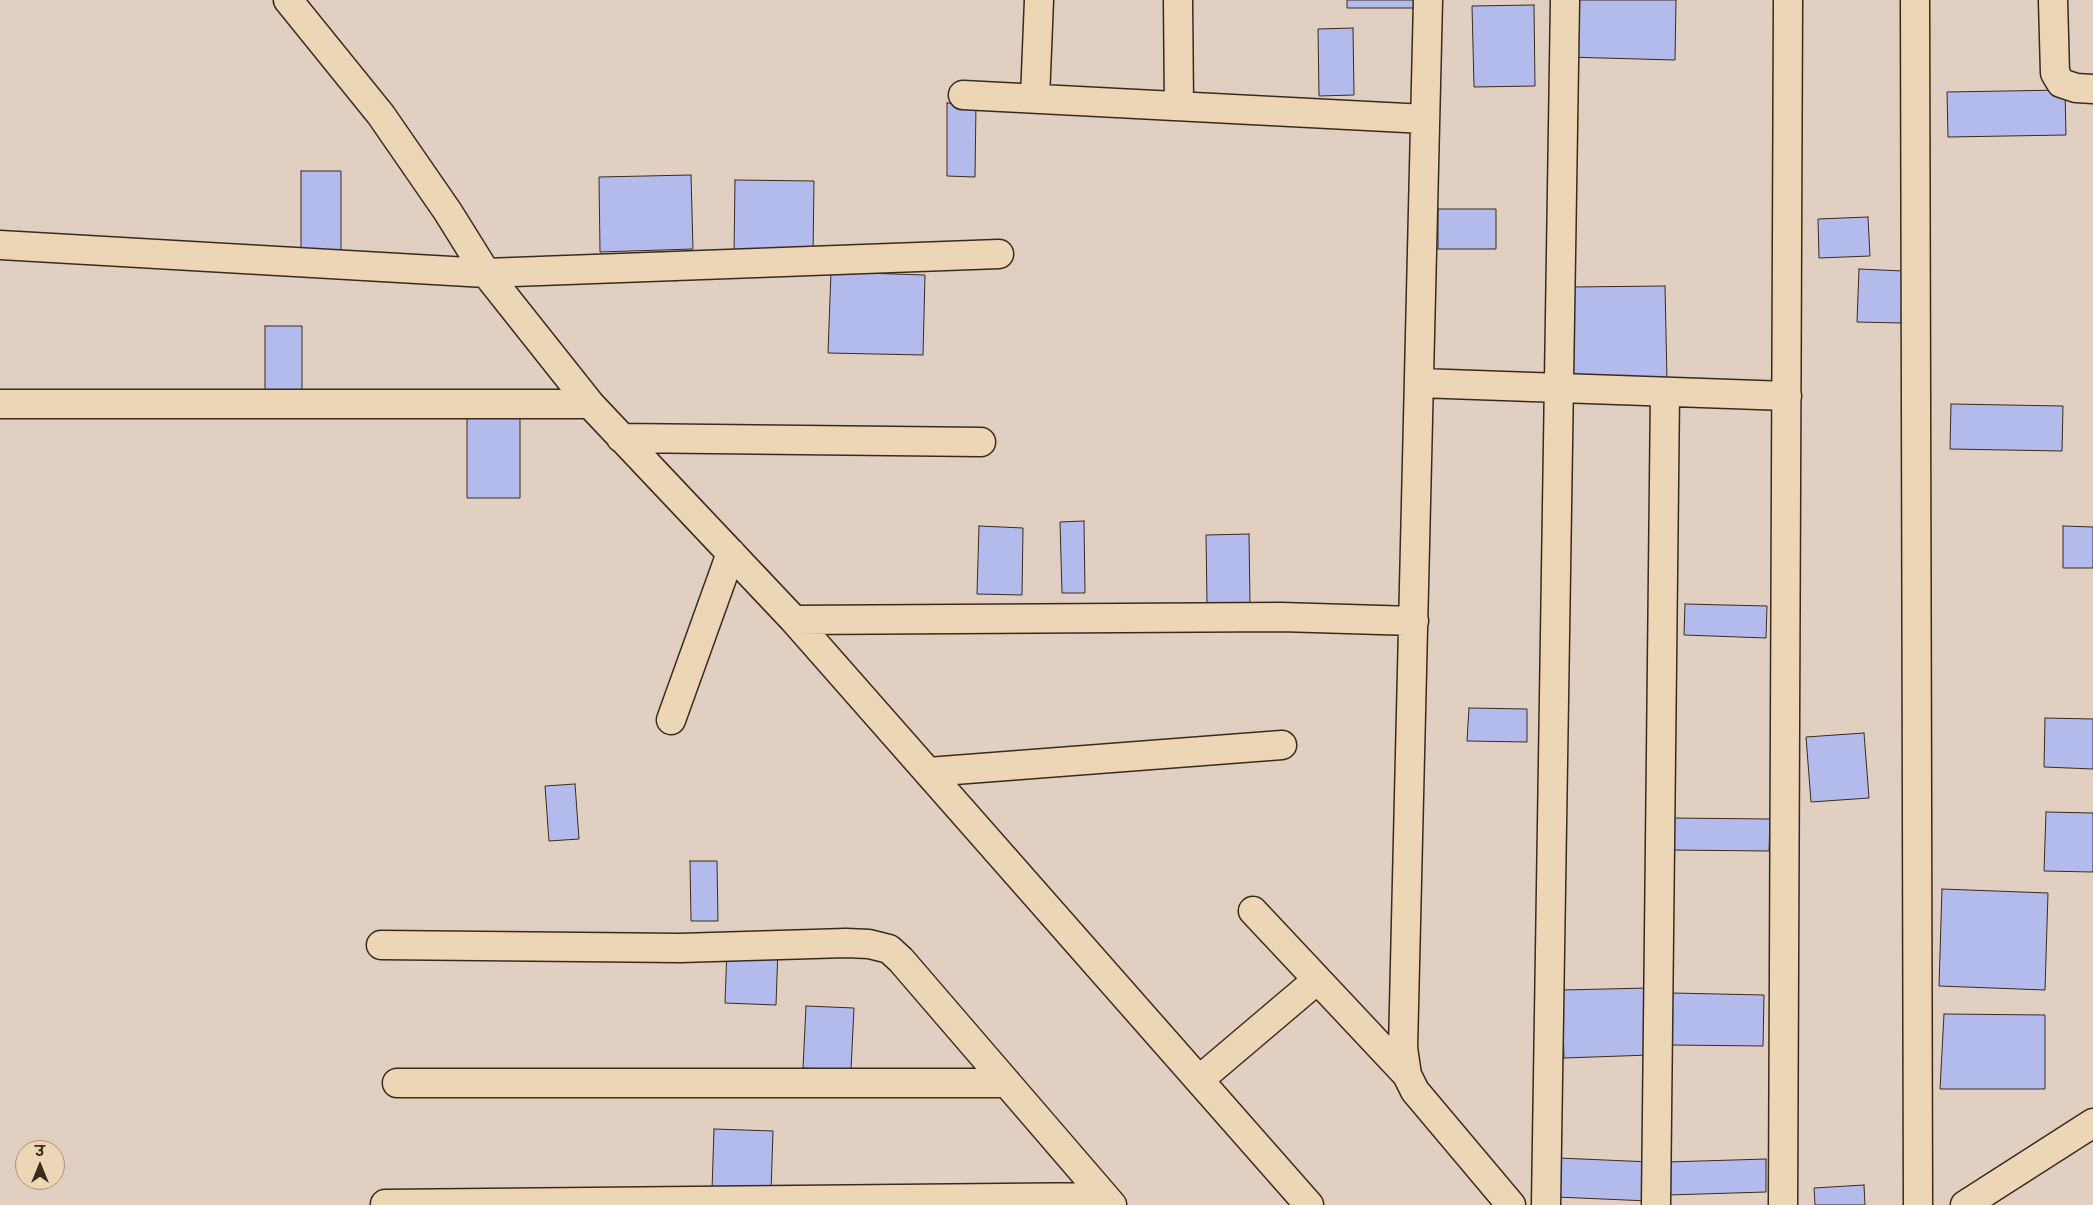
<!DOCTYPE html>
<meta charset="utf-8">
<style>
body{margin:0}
#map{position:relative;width:2093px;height:1205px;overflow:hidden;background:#e1d0c1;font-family:Delius,"Playpen Sans Deva",sans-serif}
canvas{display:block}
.north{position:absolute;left:15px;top:1140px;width:50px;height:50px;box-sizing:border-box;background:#edd6b6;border:1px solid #a69179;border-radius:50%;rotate:0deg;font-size:14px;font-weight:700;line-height:20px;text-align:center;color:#3b2a1e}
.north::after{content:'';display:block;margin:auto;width:18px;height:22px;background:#3b2a1e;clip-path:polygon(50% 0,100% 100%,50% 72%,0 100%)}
</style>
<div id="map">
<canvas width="2093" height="1205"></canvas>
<div class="north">उ</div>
</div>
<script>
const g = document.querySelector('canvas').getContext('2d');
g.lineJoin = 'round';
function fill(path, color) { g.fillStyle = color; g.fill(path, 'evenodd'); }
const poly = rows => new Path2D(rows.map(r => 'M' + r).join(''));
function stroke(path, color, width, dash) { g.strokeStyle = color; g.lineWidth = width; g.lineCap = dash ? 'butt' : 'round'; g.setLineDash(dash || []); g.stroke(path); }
const building = poly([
 [1347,0,1425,0,1425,8,1347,8,1347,0],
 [1568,0,1676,0,1675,60,1566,57,1568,0],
 [1534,5,1535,86,1474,87,1472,6,1534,5],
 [1353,28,1354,95,1319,96,1318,29,1353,28],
 [2065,90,2066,135,1948,137,1947,92,2065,90],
 [947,103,976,104,975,177,947,176,947,103],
 [301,171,341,171,341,251,301,251,301,171],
 [691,175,693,249,600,252,599,177,691,175],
 [735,180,814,181,813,256,734,254,735,180],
 [1438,209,1496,209,1496,249,1438,249,1438,209],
 [1868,217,1870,256,1819,258,1818,219,1868,217],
 [1859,269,1903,271,1901,323,1857,322,1859,269],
 [831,272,925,275,923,355,828,353,831,272],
 [1665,286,1667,380,1572,382,1571,287,1665,286],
 [265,326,302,326,302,398,265,398,265,326],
 [1951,404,2063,406,2062,451,1950,449,1951,404],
 [467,418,520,418,520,498,467,498,467,418],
 [1084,521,1085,593,1062,593,1060,522,1084,521],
 [979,526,1023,528,1022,595,977,594,979,526],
 [2063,526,2093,527,2093,568,2063,568,2063,526],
 [1249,534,1250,603,1207,604,1206,535,1249,534],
 [1685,604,1767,606,1766,638,1684,635,1685,604],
 [1469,708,1527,709,1527,742,1467,741,1469,708],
 [2045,718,2093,719,2093,769,2044,767,2045,718],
 [1864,733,1869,798,1811,802,1806,737,1864,733],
 [575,784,579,839,549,841,545,786,575,784],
 [2046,812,2093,813,2093,872,2044,871,2046,812],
 [1670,818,1770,819,1769,851,1670,850,1670,818],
 [690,861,717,861,718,921,691,921,690,861],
 [1942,889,2048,893,2045,990,1939,986,1942,889],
 [727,948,778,949,776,1005,725,1003,727,948],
 [1648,988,1650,1055,1564,1058,1562,990,1648,988],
 [1672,993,1764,995,1763,1046,1672,1045,1672,993],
 [806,1006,854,1008,851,1070,803,1068,806,1006],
 [1944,1014,2045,1015,2045,1089,1940,1089,1944,1014],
 [714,1129,773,1131,771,1192,712,1190,714,1129],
 [1558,1158,1651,1162,1649,1201,1556,1197,1558,1158],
 [1766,1159,1766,1192,1668,1195,1667,1162,1766,1159],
 [1864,1185,1865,1205,1815,1205,1814,1188,1864,1185]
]);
fill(building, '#b3baec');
stroke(building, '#3b2a1e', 1);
const minor = poly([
 [288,0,381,115,448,212,486,273,590,404,794,620,1309,1205],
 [1178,0,1179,105],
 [1428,0,1403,1048,1407,1075,1415,1091,1511,1205],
 [1915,0,1918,1205],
 [2053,0,2055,73,2061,83,2076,88,2093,89],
 [963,95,1425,119],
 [1035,98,1039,0],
 [0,245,486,273,999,254],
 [1419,383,1787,396],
 [0,404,590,404],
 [621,438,981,442],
 [794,620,1281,617,1414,621],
 [671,720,731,553],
 [928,772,1282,745],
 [1253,911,1407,1075],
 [381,945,680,948,846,943,869,944,889,949,901,960,1112,1205],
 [1199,1080,1317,980],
 [397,1083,1007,1083],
 [385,1204,1105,1197],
 [1546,1205,1565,0],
 [1656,1205,1665,392],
 [1783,1205,1788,0],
 [1965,1205,2093,1123]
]);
stroke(minor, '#3b2a1e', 31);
stroke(minor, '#edd6b6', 28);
</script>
